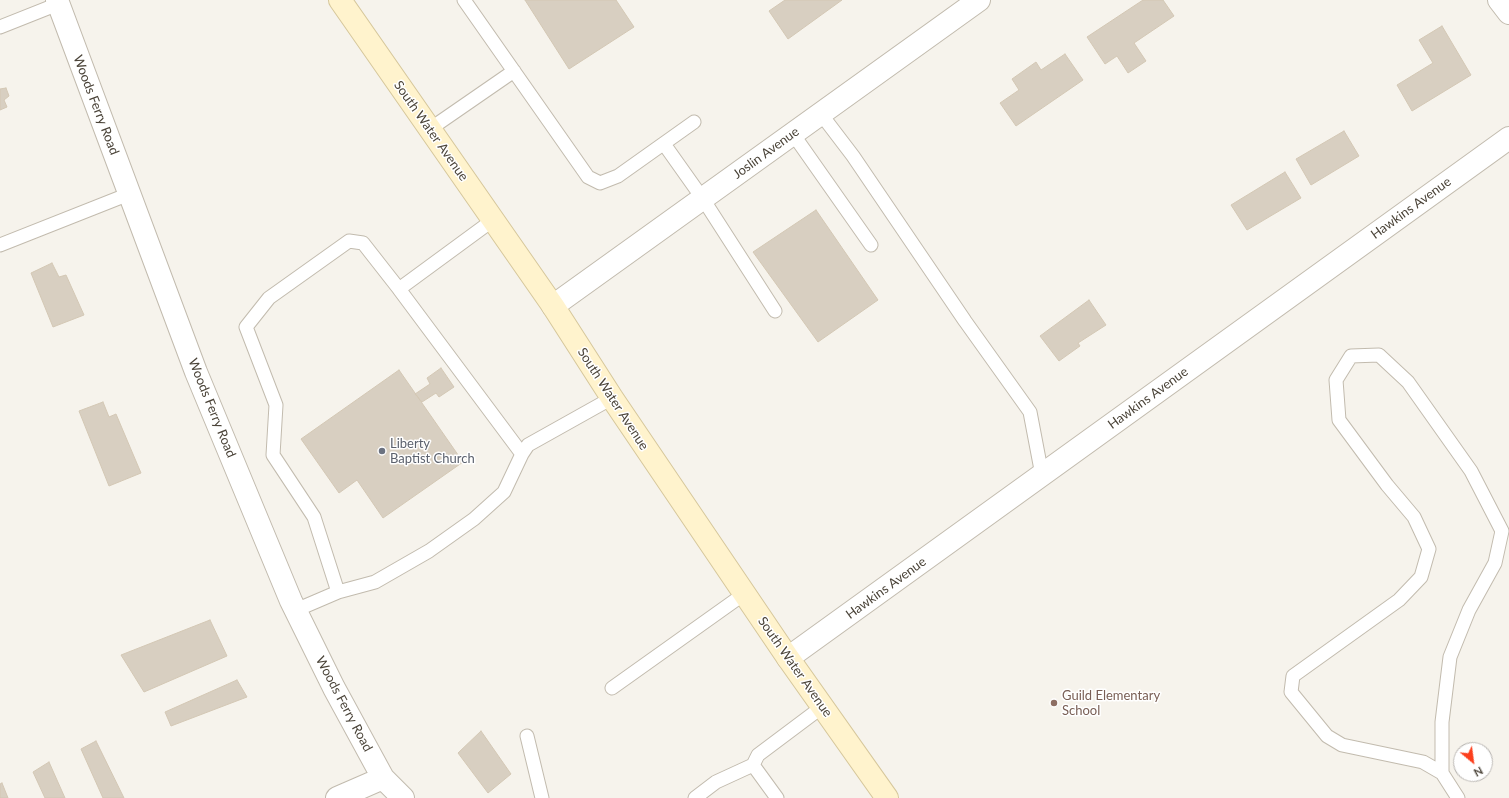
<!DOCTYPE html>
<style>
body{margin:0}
#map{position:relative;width:1509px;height:798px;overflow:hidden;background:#f6f3ec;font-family:Lato,sans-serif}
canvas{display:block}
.north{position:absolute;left:1453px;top:742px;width:40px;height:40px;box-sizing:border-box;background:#fff;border:1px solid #b7b4b0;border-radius:50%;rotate:151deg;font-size:11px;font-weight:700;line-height:16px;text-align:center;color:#4b4439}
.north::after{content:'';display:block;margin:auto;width:14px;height:18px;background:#fc3f1d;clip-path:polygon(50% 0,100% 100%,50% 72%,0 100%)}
</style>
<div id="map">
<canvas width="1509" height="798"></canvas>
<div class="north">N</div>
</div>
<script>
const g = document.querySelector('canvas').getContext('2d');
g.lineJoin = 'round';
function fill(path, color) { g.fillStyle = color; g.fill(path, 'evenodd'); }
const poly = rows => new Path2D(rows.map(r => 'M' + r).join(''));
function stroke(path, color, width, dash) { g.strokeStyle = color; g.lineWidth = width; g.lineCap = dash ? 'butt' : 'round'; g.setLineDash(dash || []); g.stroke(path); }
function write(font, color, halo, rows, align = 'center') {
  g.font = font + ' Lato,sans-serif'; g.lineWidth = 3; g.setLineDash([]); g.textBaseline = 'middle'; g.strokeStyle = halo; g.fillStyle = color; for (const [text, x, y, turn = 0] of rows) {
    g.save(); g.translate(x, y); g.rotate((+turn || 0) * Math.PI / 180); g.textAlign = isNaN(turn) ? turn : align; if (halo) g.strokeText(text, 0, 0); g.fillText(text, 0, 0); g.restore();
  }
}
const building = poly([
 [525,0,616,0,634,27,569,69,525,0],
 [785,0,842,0,788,39,769,11,785,0],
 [1143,0,1163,0,1174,16,1134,43,1146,61,1128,73,1117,56,1105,64,1087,37,1143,0],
 [1442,26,1471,75,1412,111,1397,85,1433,63,1419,40,1442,26],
 [1065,54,1083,80,1016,126,1000,103,1019,90,1012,79,1036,62,1041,70,1065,54],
 [6,88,9,96,4,100,7,107,0,110,0,89,6,88],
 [1344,131,1359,156,1311,185,1296,159,1344,131],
 [1285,172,1301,198,1247,230,1231,205,1285,172],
 [816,210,878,300,818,342,753,252,816,210],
 [52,263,59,277,66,275,84,315,53,327,31,273,52,263],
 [1089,300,1106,325,1078,343,1080,346,1059,361,1040,336,1089,300],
 [441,368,454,387,439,397,436,393,422,402,415,394,430,384,427,378,441,368],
 [399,370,463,462,383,518,357,480,339,493,301,439,399,370],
 [103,402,109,417,116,414,141,473,109,486,79,411,103,402],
 [210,620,227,656,144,692,121,655,210,620],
 [237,680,247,697,171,726,165,712,237,680],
 [481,731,511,774,488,793,458,753,481,731],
 [96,741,124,798,103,798,81,749,96,741],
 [49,762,65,798,45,798,33,772,49,762],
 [2,783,8,798,0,798,0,784,2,783]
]);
fill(building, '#d8cfc1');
stroke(building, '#d3c7b4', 1);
const service = poly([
 [464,0,588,177,600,183,618,176,694,122],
 [0,27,58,4],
 [821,114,853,156,965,321,1030,412,1042,475],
 [430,129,514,71],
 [793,134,871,245],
 [664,144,703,199,775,311],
 [0,245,129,194],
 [399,289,493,220],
 [338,592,375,582,429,551,474,519,504,492,522,454],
 [296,610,338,592,314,517,273,455,276,405,246,327,269,298,349,241,363,243,399,289,522,454,528,445,612,398],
 [612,688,744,594],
 [527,736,542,798],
 [1442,773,1442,722,1450,657,1469,610,1495,563,1502,531,1471,471,1408,382,1379,355,1351,356,1336,380,1339,420,1387,485,1414,517,1429,549,1421,577,1399,600,1293,676,1291,692,1327,736,1342,745,1423,762,1442,773,1458,798],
 [695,798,716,782,753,765],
 [777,798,753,765,758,755,822,707]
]);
const minor = poly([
 [57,0,196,372,291,601,334,688,383,778,403,798],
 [1499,0,1509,13],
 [553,306,979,0],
 [788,658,1509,138],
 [337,798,383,778]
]);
const secondary = poly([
 [340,0,553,306,612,398,788,658,887,798]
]);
stroke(service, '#c2bbae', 15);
stroke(minor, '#c2bbae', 24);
stroke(secondary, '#d6c79b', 24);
stroke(service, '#fff', 13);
stroke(minor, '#fff', 22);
stroke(secondary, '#fff3cd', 22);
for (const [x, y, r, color] of [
 [382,451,4,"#6b7280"],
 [1054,703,4,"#8d6e63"]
]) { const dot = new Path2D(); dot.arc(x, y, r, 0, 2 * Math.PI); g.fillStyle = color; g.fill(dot); stroke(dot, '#fff', 1.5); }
write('13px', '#4b4439', '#fff', [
 ["Woods Ferry Road",96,105,69],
 ["South Water Avenue",431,131,55],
 ["Joslin Avenue",766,153,-36],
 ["Hawkins Avenue",1411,208,-36],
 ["Hawkins Avenue",1148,398,-36],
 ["South Water Avenue",613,399,57],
 ["Woods Ferry Road",212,408,68],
 ["Hawkins Avenue",886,588,-36],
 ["South Water Avenue",795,667,55],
 ["Woods Ferry Road",344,704,62]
]);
write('13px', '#5b616d', '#fff', [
 ["Liberty",390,444],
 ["Baptist Church",390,459]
], 'left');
write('13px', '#785e54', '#fff', [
 ["Guild Elementary",1062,696],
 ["School",1062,711]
], 'left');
</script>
